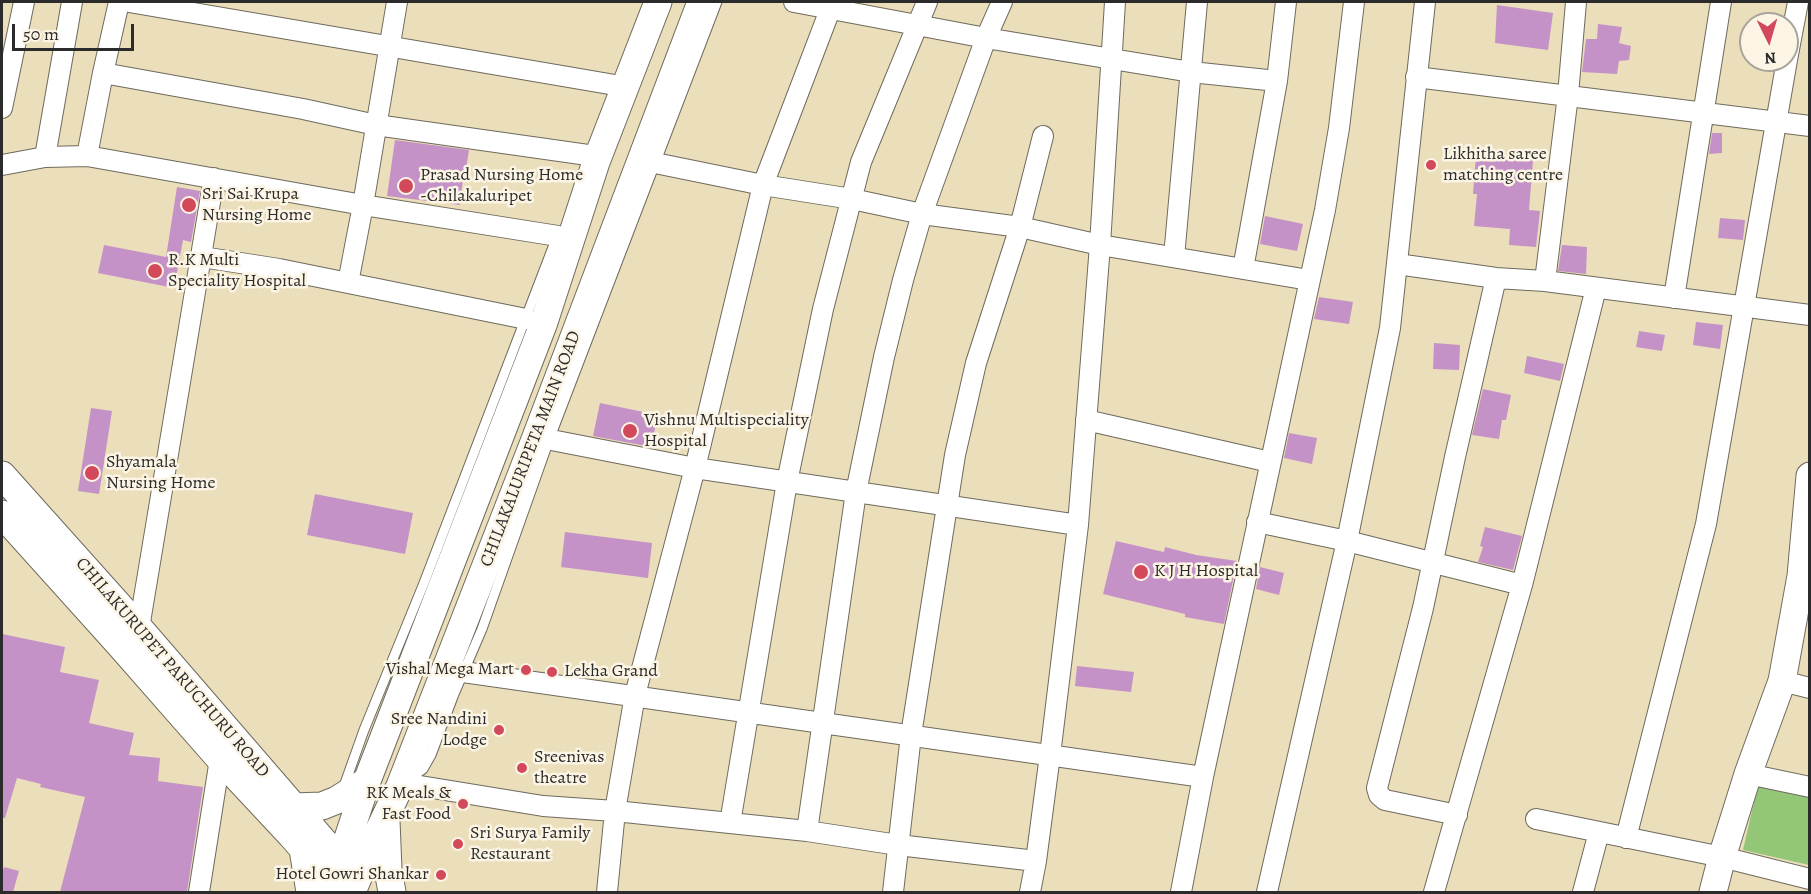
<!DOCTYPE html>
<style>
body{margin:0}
#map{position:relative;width:1811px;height:894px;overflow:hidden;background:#ebdeba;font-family:Alegreya,serif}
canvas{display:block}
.frame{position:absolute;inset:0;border:3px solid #2b2b2b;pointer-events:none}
.north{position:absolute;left:1739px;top:12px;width:60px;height:60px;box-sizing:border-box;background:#fcf5e5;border:2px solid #a8a49b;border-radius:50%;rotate:175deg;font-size:16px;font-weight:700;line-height:24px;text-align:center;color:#2b2b2b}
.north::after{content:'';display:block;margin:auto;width:21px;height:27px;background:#d1495b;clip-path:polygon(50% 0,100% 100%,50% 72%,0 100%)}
.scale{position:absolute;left:12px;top:24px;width:122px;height:27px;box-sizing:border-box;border:3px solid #2b2b2b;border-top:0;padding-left:8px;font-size:18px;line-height:21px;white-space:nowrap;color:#2b2b2b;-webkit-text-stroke:4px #fcf5e5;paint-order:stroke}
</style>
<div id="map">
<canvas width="1811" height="894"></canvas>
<div class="frame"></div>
<div class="north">N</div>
<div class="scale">50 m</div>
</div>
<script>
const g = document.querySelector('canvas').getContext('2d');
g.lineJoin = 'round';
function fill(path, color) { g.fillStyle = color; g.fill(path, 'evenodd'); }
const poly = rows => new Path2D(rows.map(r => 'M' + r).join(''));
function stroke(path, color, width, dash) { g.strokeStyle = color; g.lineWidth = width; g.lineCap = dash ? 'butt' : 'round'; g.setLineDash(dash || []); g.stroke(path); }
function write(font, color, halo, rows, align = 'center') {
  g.font = font + ' Alegreya,serif'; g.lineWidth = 5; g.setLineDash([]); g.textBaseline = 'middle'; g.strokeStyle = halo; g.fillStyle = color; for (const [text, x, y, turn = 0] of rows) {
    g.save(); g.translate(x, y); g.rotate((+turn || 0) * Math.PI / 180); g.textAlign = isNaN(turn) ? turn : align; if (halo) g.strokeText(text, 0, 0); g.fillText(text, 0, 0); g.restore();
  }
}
fill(poly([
 [1759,780,1809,791,1809,865,1743,850]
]), '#93c677');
fill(poly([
 [1497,5,1553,13,1548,50,1495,43],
 [1598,24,1622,27,1619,43,1631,46,1629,60,1619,61,1617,74,1582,72,1586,39,1597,39],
 [1712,133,1722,133,1722,153,1709,154],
 [395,140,469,150,466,169,464,169,460,205,387,196],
 [1476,155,1533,160,1529,210,1540,211,1536,247,1509,245,1510,229,1474,226,1477,194,1473,194],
 [177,187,200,191,191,242,183,240,174,288,98,273,104,245,166,257],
 [1265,216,1303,224,1297,251,1260,244],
 [1720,218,1745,220,1743,240,1718,238],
 [1562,245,1587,247,1586,274,1558,271],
 [1319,297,1353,302,1349,324,1314,319],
 [1696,322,1723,325,1720,349,1693,345],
 [1639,331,1665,335,1662,351,1636,347],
 [1434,343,1460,345,1459,370,1433,369],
 [1527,356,1564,364,1560,381,1524,373],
 [1483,389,1511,395,1506,420,1502,420,1499,439,1472,435],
 [600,403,658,415,651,447,593,436],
 [91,408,112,411,99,494,78,491],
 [1289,433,1317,438,1312,464,1284,458],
 [315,494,413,513,405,554,307,535],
 [1485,527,1522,536,1513,570,1478,562,1483,547,1480,546],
 [565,532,652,543,648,578,561,567],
 [1116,541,1164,552,1165,547,1196,555,1237,561,1224,624,1185,617,1185,614,1103,594],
 [1260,567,1284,573,1279,595,1256,589],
 [2,634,65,647,60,672,99,680,89,723,134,733,129,755,160,758,158,781,203,787,187,892,60,892,85,797,40,787,41,784,17,778,5,818,2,818],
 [1077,666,1134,672,1131,692,1075,686],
 [4,867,19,871,13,892,2,892,2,874]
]), '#c592c7');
const lane = poly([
 [411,778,423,769,431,755,454,694,482,629,549,440,717,2],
 [343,789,364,730,424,583,558,234]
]);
const street = poly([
 [129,2,615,85],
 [794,2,986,38,1112,59,1191,72,1277,81],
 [1787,60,1798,2],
 [103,73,303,109,376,125,588,155],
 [1416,77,1810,126],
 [2,108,24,2],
 [87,156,103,73,119,2],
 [45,157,72,2],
 [655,163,763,185,852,199,922,214,1020,227,1100,245,1309,280],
 [2,165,45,157,87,156,363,205,558,236],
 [202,257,279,269,526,319],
 [1174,257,1197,2],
 [1397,264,1496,278,1545,281,1810,315],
 [1243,269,1277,81,1286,2],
 [1545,281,1568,95,1576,2],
 [348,283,363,205,397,2],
 [1674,298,1721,2],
 [1086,420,1270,462],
 [536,437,695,468,1078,525],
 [1257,522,1347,541,1522,585],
 [133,633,139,628,214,178],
 [463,672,1203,777],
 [1782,681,1810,688],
 [1748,774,1810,787],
 [402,783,543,806,615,811,807,831,898,845,1036,861],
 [1457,815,1385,800,1379,795,1377,788,1423,608,1455,457,1496,278],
 [1536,819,1722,857,1810,879],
 [730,823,787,482,823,309,861,162,927,2],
 [807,831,856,492,884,357,903,280,922,214,986,38,1002,2],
 [1626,838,1706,524,1787,60],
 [199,892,220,759],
 [607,892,615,811,635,695,695,468,763,185,833,2],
 [893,892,911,735,955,455,976,363,1020,227,1043,136],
 [1030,892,1036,861,1050,755,1078,525,1100,245,1115,2],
 [1181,892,1203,777,1325,210,1339,128,1354,2],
 [1267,892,1347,541,1390,328,1425,2],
 [1434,892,1522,585,1596,288],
 [1583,892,1599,832]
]);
const secondary = poly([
 [2,475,139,628,351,873],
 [2,514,119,644,220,759,291,835,334,884,343,892],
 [293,807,322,806,337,800,367,781],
 [386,820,388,870,392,892],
 [303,849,310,892],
 [330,892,367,781,543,325,596,162,658,2],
 [352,892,371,847,400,786,536,437,701,2],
 [1713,892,1722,857,1748,774,1782,681,1801,576,1810,476]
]);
stroke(lane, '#6e6a5d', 11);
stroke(street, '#6e6a5d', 22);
stroke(secondary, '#6e6a5d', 29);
stroke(lane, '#fff', 9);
stroke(street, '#fff', 20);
stroke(secondary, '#fff', 27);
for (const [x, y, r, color] of [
 [1431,165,6,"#d1495b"],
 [406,186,8,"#d1495b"],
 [189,205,8,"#d1495b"],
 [155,271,8,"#d1495b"],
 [630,431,8,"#d1495b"],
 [92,473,8,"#d1495b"],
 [1141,572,8,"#d1495b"],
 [526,670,6,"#d1495b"],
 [552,672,6,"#d1495b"],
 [499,730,6,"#d1495b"],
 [522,768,6,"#d1495b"],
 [463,804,6,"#d1495b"],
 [458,844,6,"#d1495b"],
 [441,875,6,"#d1495b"]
]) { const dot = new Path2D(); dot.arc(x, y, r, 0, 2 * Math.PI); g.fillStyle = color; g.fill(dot); stroke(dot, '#fcf5e5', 2); }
write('18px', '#2b2b2b', '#fcf5e5', [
 ["Likhitha saree",1443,155],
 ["matching centre",1443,176],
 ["Prasad Nursing Home",420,176],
 ["-Chilakaluripet",420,197],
 ["Sri Sai Krupa",202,195],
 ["Nursing Home",202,216],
 ["R.K Multi",168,261],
 ["Speciality Hospital",168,282],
 ["Vishnu Multispeciality",644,421],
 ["Hospital",644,442],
 ["Shyamala",106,463],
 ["Nursing Home",106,484],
 ["K J H Hospital",1154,572],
 ["Vishal Mega Mart",514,670,"right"],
 ["Lekha Grand",564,672],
 ["Sree Nandini",487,720,"right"],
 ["Lodge",487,741,"right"],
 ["Sreenivas",534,758],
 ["theatre",534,779],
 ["RK Meals &",451,794,"right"],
 ["Fast Food",451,815,"right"],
 ["Sri Surya Family",470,834],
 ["Restaurant",470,855],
 ["Hotel Gowri Shankar",429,875,"right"]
], 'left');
write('18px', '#2b2b2b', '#fcf5e5', [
 ["CHILAKALURIPETA MAIN ROAD",531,449,-69],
 ["CHILAKURUPET PARUCHURU ROAD",172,668,49]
]);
</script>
